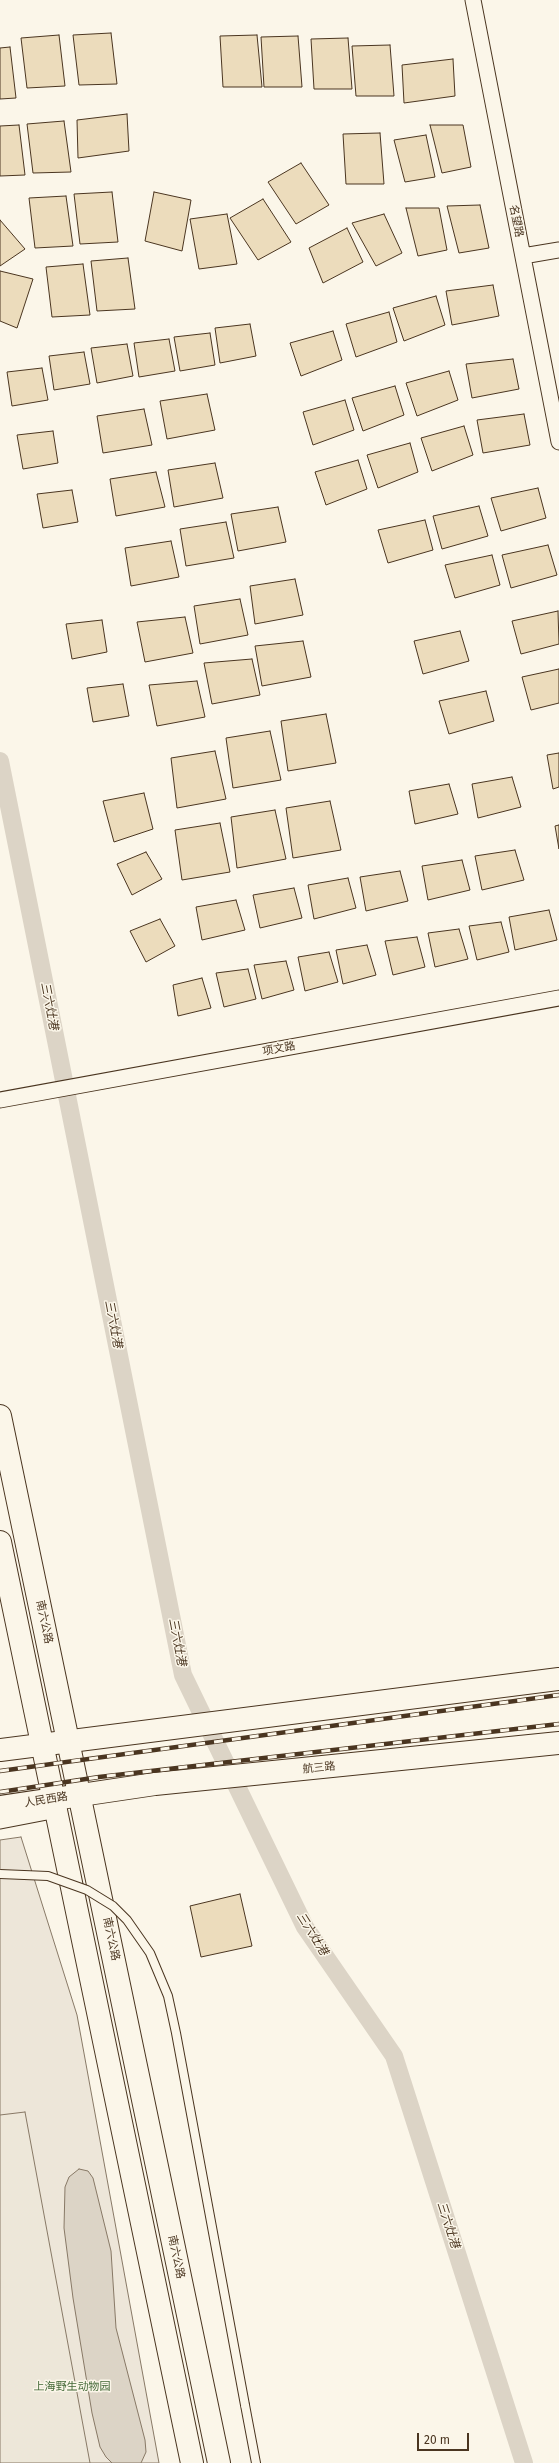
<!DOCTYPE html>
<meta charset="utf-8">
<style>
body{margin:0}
#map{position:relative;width:559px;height:2463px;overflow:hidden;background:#fbf6e9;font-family:"Fira Sans",sans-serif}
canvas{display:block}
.scale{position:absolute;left:417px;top:2433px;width:52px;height:18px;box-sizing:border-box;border:2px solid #4a3520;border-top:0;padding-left:5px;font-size:12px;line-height:14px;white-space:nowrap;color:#4a3520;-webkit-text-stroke:3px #fbf6e9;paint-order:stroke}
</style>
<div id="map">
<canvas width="559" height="2463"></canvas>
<div class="scale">20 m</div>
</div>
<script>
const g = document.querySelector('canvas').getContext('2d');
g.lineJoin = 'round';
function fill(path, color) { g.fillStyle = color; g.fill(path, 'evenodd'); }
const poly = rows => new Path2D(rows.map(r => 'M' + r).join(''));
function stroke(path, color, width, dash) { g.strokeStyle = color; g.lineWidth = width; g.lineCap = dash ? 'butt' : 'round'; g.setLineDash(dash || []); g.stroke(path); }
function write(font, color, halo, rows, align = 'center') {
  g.font = font + ' "Fira Sans","Noto Sans SC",sans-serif'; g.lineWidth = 3; g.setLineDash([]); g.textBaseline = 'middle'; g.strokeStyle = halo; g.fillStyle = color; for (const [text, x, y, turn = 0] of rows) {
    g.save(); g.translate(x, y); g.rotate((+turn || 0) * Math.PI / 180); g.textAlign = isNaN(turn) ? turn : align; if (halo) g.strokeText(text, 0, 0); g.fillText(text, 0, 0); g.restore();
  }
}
const green = poly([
 [21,1837,77,2015,159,2463,0,2463,0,1840,21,1837]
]);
fill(green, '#ede6d9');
stroke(green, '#887966', 1);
const parking = poly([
 [25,2112,90,2463,0,2463,0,2115,25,2112]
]);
fill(parking, '#ede7d9');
stroke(parking, '#887966', 1);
const water = poly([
 [79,2169,88,2171,93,2178,111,2251,116,2328,145,2440,146,2452,141,2463,112,2463,106,2457,100,2447,92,2413,73,2298,64,2228,65,2187,69,2177,79,2169]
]);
fill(water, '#dcd4c6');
stroke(water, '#887966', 1);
stroke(poly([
 [0,761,183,1675,305,1927,394,2056,524,2463]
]), '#dcd4c6', 18);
const building = poly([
 [111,33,117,84,79,85,73,35,111,33],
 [59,35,65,86,27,88,21,38,59,35],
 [257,35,262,87,223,87,220,36,257,35],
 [298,36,302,87,264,87,261,37,298,36],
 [348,38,352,89,314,89,311,39,348,38],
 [390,45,394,96,356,96,352,46,390,45],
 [10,47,16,98,0,99,0,48,10,47],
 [453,59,455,96,404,103,402,65,453,59],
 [127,114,129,151,78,158,77,120,127,114],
 [64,121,71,172,33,173,27,124,64,121],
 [19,125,25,175,0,176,0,126,19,125],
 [430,125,463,125,471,167,442,173,430,125],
 [380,133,384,184,346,184,343,134,380,133],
 [426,135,435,177,405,182,394,140,426,135],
 [301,163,329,205,296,224,268,182,301,163],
 [112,192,118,242,80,244,74,194,112,192],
 [154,192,191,200,182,251,145,241,154,192],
 [66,196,73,246,35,248,29,198,66,196],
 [263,199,291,242,258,260,230,218,263,199],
 [480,205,489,248,459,253,447,206,480,205],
 [406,208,439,208,447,250,418,256,406,208],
 [227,214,237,264,199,269,190,219,227,214],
 [384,214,402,253,376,266,352,223,384,214],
 [0,220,25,249,0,266,0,220],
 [347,228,363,262,323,283,309,248,347,228],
 [128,258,135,309,97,311,91,261,128,258],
 [83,264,90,315,52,317,46,267,83,264],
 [0,271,33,279,17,328,0,321,0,271],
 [493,285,499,316,452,325,446,291,493,285],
 [436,296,445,325,404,341,393,308,436,296],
 [389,312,397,342,356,357,346,324,389,312],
 [250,324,256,356,220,363,215,328,250,324],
 [333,331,342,360,301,376,290,343,333,331],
 [210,333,215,365,180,371,174,337,210,333],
 [169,339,175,371,139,377,134,343,169,339],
 [127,344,133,376,97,383,91,348,127,344],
 [84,352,90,384,54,390,49,356,84,352],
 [513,359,519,389,472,398,466,364,513,359],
 [42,368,48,400,12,406,7,372,42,368],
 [449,371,458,400,417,416,406,383,449,371],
 [395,386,404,415,363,431,352,398,395,386],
 [207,394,215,430,167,439,160,401,207,394],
 [345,400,354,430,313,445,303,412,345,400],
 [144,409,152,445,103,453,97,416,144,409],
 [524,414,530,445,483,453,477,420,524,414],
 [464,426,473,455,432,471,421,438,464,426],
 [53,431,58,463,23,469,17,435,53,431],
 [410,443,418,472,378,488,367,455,410,443],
 [358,460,367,489,326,505,315,472,358,460],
 [215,463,223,498,174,507,168,470,215,463],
 [156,472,165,507,116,516,110,479,156,472],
 [538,488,546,518,501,531,491,498,538,488],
 [72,490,78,522,43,528,37,494,72,490],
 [479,506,488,536,442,549,433,516,479,506],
 [278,507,286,542,238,551,231,514,278,507],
 [425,520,433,550,388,563,378,530,425,520],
 [226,522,234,558,186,566,180,529,226,522],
 [171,541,179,577,131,586,125,548,171,541],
 [548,545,557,575,511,588,502,555,548,545],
 [492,555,500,585,455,598,445,565,492,555],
 [295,579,303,615,255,624,250,586,295,579],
 [240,599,248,635,200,644,194,606,240,599],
 [558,611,559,644,521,654,512,621,558,611],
 [185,617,193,653,145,662,137,622,185,617],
 [102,620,107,652,72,659,66,624,102,620],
 [460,631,469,661,423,674,414,641,460,631],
 [303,641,311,677,262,686,255,646,303,641],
 [252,659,260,695,212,704,204,663,252,659],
 [559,669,559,703,531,710,522,677,559,669],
 [197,681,205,717,157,726,149,685,197,681],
 [123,684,129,716,93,722,87,688,123,684],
 [486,691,494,721,449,734,439,701,486,691],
 [326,714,336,763,288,771,281,721,326,714],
 [270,731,281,780,233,788,226,738,270,731],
 [215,751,226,799,177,808,171,758,215,751],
 [559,753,559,787,553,789,547,755,559,753],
 [512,777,521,807,478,818,472,784,512,777],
 [449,784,458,814,415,824,409,791,449,784],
 [144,793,153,829,114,842,103,801,144,793],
 [330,801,341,850,293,858,286,808,330,801],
 [275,810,286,859,237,868,231,817,275,810],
 [220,823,230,872,182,880,175,830,220,823],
 [559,825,559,849,555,826,559,825],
 [515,850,524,880,482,890,475,856,515,850],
 [146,852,162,879,132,895,117,864,146,852],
 [462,860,470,890,428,900,422,866,462,860],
 [400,871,408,901,366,911,360,877,400,871],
 [348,878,356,908,314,919,308,885,348,878],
 [294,888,302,918,260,928,253,895,294,888],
 [236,900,245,930,202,940,196,907,236,900],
 [549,910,557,940,515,950,509,917,549,910],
 [160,919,175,946,146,962,130,931,160,919],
 [501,922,509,952,477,960,469,926,501,922],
 [459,929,468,959,435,967,428,933,459,929],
 [417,937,425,967,393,975,385,941,417,937],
 [367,945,376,975,343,984,336,950,367,945],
 [329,952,338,982,305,991,298,957,329,952],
 [286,961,294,990,262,999,254,965,286,961],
 [248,969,256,999,224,1007,216,973,248,969],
 [202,978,211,1008,178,1016,173,985,202,978],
 [240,1894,252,1946,201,1957,190,1906,240,1894]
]);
fill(building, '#ecdcbc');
stroke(building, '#4a3520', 1);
const service = poly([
 [245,2405,256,2463]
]);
const minor = poly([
 [473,0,559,442],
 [523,256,559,250],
 [0,1100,559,998]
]);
const tertiary = poly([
 [0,1819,57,1808]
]);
const secondary = poly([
 [0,1750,559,1679],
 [0,1807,155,1784,559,1743]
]);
const trunk = poly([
 [0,1416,219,2463],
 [0,1542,192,2463]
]);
stroke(service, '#4a3520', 10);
stroke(minor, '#4a3520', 17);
stroke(tertiary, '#4a3520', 21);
stroke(secondary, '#4a3520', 24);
stroke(trunk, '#4a3520', 24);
stroke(service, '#fbf6e9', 8);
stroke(minor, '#fbf6e9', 15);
stroke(tertiary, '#fbf6e9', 19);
stroke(secondary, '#fbf6e9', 22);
stroke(trunk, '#fbf6e9', 22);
const rail = poly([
 [0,1771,559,1695],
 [0,1792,99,1777,559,1724]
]);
stroke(rail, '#4a3520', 4.5);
stroke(rail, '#fbf6e9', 3, [9]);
const serviceBridge = poly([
 [0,1874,48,1876,87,1890,113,1906,127,1920,150,1953,168,1996,176,2033,245,2405]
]);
stroke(serviceBridge, '#4a3520', 10, []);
stroke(serviceBridge, '#fbf6e9', 8);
write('11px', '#4a3520', '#fbf6e9', [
 ["名望路",516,221,79],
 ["项文路",279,1049,-10],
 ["南六公路",44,1622,78],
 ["航三路",319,1768,-6],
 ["人民西路",46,1800,-9],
 ["南六公路",111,1939,78],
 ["南六公路",176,2257,78]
]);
write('11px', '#436837', '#fbf6e9', [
 ["上海野生动物园",72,2387]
]);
write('italic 12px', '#4a3520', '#fbf6e9', [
 ["三六灶港",49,1006,79],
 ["三六灶港",113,1324,79],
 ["三六灶港",177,1642,79],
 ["三六灶港",312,1934,58],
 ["三六灶港",448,2225,72]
]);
</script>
